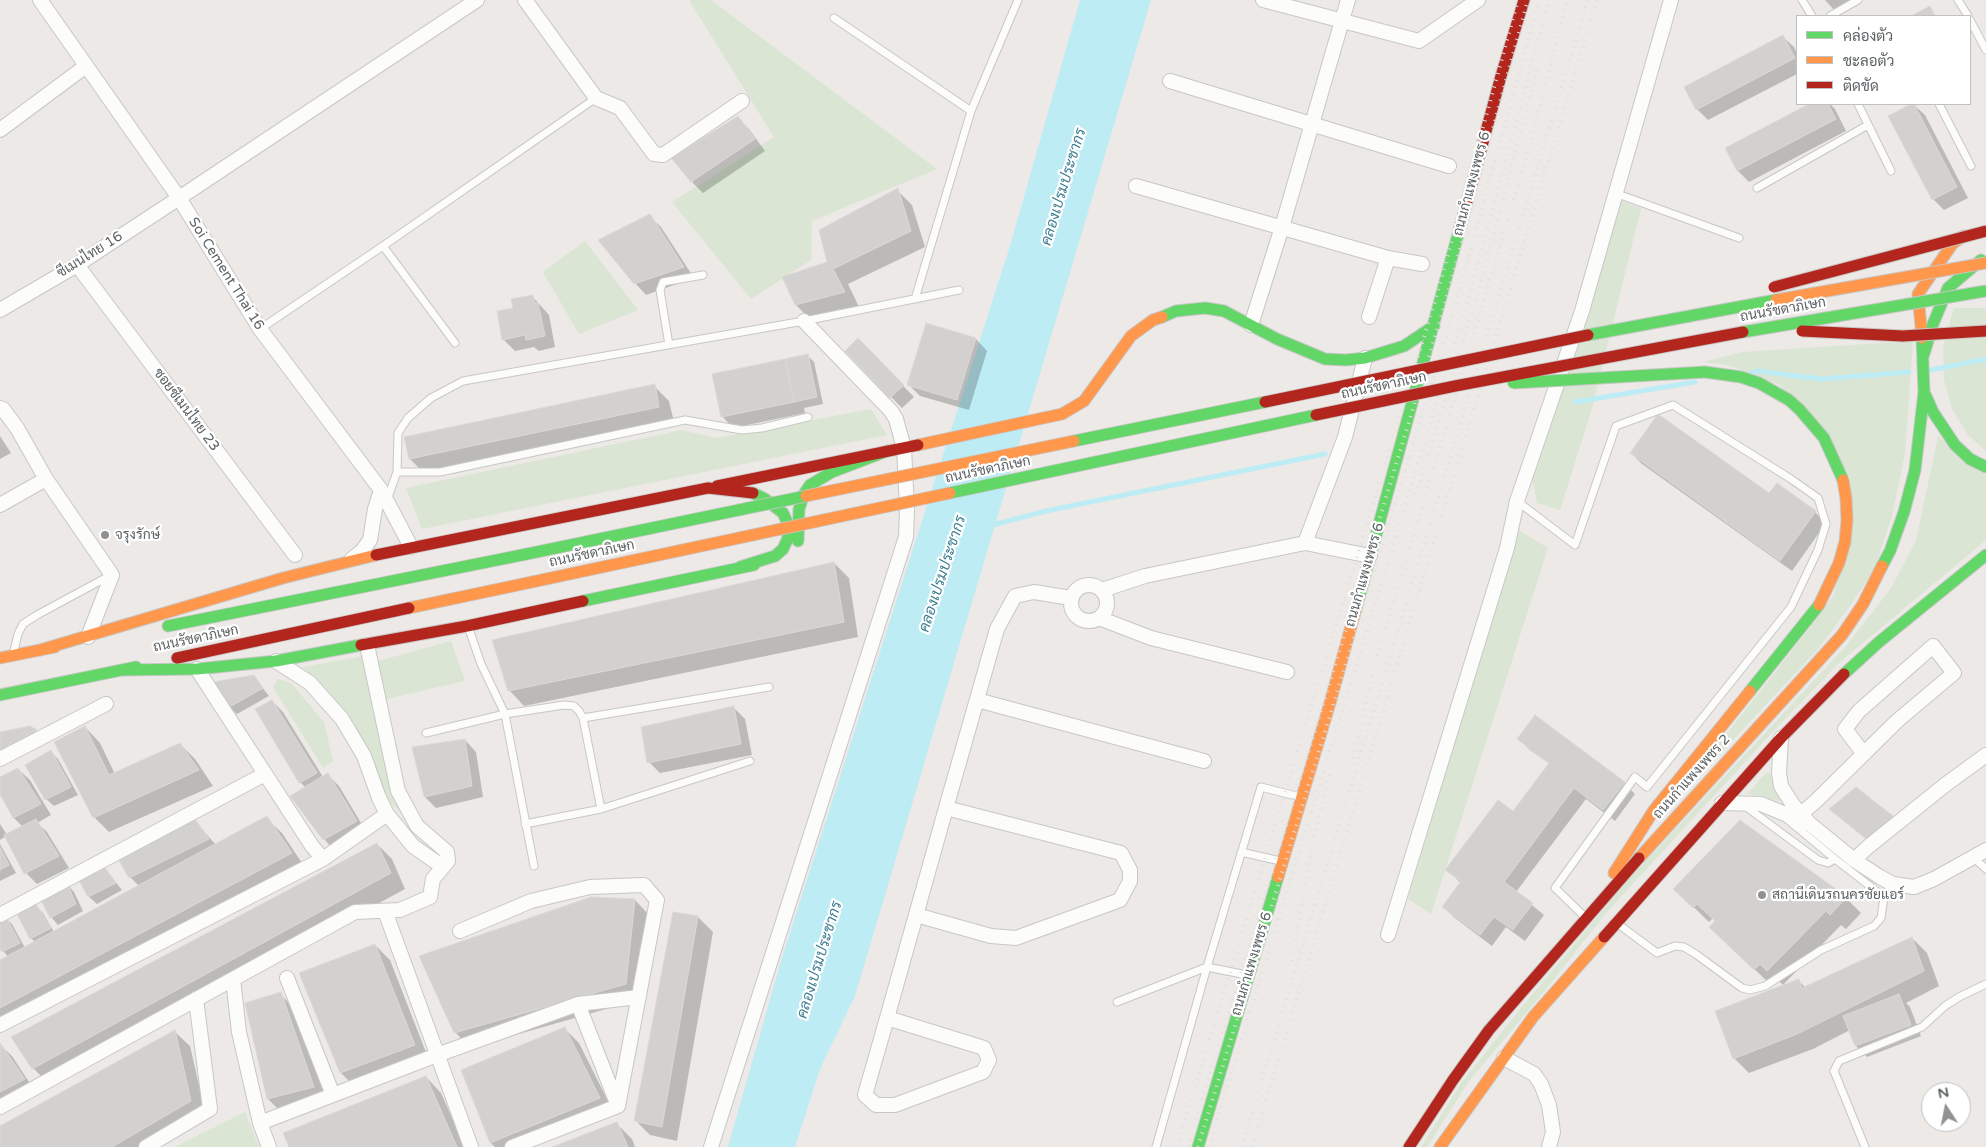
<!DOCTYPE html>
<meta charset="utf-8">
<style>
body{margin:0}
#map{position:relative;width:1986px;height:1147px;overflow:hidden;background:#ece9e7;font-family:"Varela Round",Sarabun,sans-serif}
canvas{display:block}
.legend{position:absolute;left:1796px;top:15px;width:175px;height:90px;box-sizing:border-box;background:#fff;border:1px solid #bec0c1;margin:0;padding:6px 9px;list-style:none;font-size:15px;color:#5d6264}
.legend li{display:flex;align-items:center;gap:10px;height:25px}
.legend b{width:25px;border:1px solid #bec0c1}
.north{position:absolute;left:1921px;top:1082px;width:50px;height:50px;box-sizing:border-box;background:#fff;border:1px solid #bec0c1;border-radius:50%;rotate:349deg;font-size:14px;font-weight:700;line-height:20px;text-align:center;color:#5d6264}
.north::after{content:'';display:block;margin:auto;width:18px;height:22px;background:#8f9192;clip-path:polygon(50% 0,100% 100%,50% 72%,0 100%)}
</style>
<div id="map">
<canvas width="1986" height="1147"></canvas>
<ul class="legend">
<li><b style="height:6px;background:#63d668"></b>คล่องตัว</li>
<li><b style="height:6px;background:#ff974d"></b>ชะลอตัว</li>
<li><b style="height:6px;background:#b3261e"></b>ติดขัด</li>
</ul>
<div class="north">N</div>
</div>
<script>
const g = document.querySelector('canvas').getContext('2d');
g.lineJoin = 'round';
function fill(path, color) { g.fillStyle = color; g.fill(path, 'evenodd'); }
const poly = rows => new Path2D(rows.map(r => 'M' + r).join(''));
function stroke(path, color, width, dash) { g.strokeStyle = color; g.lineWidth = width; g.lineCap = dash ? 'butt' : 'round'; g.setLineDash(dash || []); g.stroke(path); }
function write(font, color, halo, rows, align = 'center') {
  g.font = font + ' "Varela Round",Sarabun,sans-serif'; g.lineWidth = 4.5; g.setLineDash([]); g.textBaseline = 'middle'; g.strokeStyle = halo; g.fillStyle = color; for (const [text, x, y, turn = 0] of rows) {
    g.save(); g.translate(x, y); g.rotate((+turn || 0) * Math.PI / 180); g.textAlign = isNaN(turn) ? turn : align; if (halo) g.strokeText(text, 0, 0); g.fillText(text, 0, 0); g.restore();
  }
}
fill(poly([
 [689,0,711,0,937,169,812,221,811,260,751,299,672,202,774,137],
 [1618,200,1641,208,1591,412,1560,510,1537,503,1532,477,1546,436],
 [585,241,638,310,579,334,543,272],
 [1954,308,1986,308,1986,451,1968,435,1952,409,1944,380,1943,347],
 [1913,341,1905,453,1892,516,1875,568,1850,606,1818,649,1665,813,1804,635,1834,595,1849,480,1780,385,1728,365,1703,362,1742,352],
 [871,409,887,435,422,529,406,488,682,430,716,438],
 [1938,436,1986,475,1986,540,1839,663,1769,736,1607,912,1543,993,1469,1081,1427,1147,1421,1147,1462,1082,1520,1009,1632,876,1847,645,1891,588,1916,541],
 [1517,529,1548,548,1431,914,1408,899],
 [451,641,465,681,386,699,378,661],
 [364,656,388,776,400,810,389,803,356,732,336,701,303,667],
 [278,679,291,683,324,722,333,761,323,768,273,687],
 [1766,773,1770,773,1781,802,1763,796,1747,794],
 [245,1112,259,1147,175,1147]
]), '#dae6d3');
fill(poly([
 [1080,0,1151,0,855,996,820,1069,795,1147,728,1147,781,961,1010,246]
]), '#bdecf4');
fill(poly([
 [1825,0,1855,0,1835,11],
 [1782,36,1794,47,1797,54,1797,74,1708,120,1697,109],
 [1811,104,1830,104,1835,109,1846,131,1749,182,1738,171,1727,149],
 [1913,104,1925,115,1968,198,1944,210,1933,199],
 [738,118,749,129,765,151,703,193,692,182],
 [897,190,912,205,925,247,848,284,859,307,811,320,796,305,829,263],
 [649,216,661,227,694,278,646,295,635,283],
 [532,296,549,315,555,347,539,351,534,347,515,351,503,339,514,309],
 [976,339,987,351,969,410,920,396,909,385],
 [858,340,914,397,902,408,846,351],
 [807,355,814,362,823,404,804,408,805,413,733,428,722,416],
 [654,386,669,401,674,422,425,474,410,459],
 [0,436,11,453,0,459],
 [1631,453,1770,495,1815,512,1826,523,1792,571,1642,464],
 [834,563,849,578,858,637,524,706,509,690],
 [254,677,269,696,237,714,229,707],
 [272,701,283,712,323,777,327,774,339,786,367,833,335,851,324,839,306,788,300,782],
 [733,707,745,719,752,755,660,773,649,762],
 [30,727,43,738,0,759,0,733],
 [85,727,100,743,115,774,180,744,195,759,213,786,109,832,94,817],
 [1519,739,1624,783,1635,794,1615,821,1586,799,1516,892,1544,915,1525,941,1506,927,1492,946,1455,918,1443,907,1461,883,1447,870,1513,813,1550,764,1530,750],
 [465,740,476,752,483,797,436,808,425,797],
 [51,752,58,759,78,795,54,806,46,799],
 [18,769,30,780,51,815,37,823,47,832,69,868,37,884,26,873,6,836,0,840,0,824,7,835,23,827,14,818,0,791,0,778],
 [1830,809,1892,817,1903,828,1877,848],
 [266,818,282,833,306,869,9,1026,0,1017,0,961,8,957,0,946,5,917,12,924,25,948,35,942,31,938,36,906,43,913,54,932,139,886,130,877,194,820,216,845],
 [1740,822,1846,898,1861,913,1846,929,1841,925,1783,985,1776,978,1770,984,1726,942,1717,922,1713,918,1709,922,1675,889],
 [0,844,16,873,0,881],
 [377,844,392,859,405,889,48,1083,33,1068],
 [103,866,122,890,97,904,89,897,79,877],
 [67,884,74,892,83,911,58,925,51,917],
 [591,898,635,900,650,916,641,999,470,1048,455,1032],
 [674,914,698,917,713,932,677,1141,650,1135,635,1120],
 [1912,938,1927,953,1939,986,1906,1003,1910,1007,1921,1036,1867,1057,1856,1046,1850,1030,1813,1049,1749,1073,1734,1058,1799,981,1806,988],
 [375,945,390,960,429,1060,356,1088,341,1073,301,974],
 [280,994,295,1009,329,1102,283,1114,268,1099],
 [564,1028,579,1043,614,1113,532,1147,495,1147,491,1143],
 [175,1032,190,1046,206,1116,153,1147,0,1147,0,1127],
 [0,1045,12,1056,35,1091,0,1110],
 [426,1077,441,1093,465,1147,290,1147],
 [617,1124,632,1139,635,1147,555,1147]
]), '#0003');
stroke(poly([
 [1931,370,1986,359],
 [1751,373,1757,371,1821,379,1909,372],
 [1575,402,1695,382],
 [989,526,1046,511,1325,454]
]), '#bdecf4', 5);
const building = poly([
 [1930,6,1935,16,1911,16,1930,6],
 [1783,35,1795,58,1696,110,1684,87,1783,35],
 [1809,104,1828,104,1836,119,1737,171,1725,148,1809,104],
 [1911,104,1914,104,1957,187,1932,200,1888,116,1911,104],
 [738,116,755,139,691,182,671,158,738,116],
 [898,188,911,231,833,269,845,292,795,305,782,277,827,262,819,230,898,188],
 [650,214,684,267,634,284,598,240,650,214],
 [533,295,535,303,538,303,545,336,526,340,525,335,502,340,497,311,513,308,511,299,533,295],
 [926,323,976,338,957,400,907,385,926,323],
 [858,338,904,385,890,398,845,351,858,338],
 [808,354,817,397,794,402,785,359,808,354],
 [785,359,794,402,721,417,712,374,785,359],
 [655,384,659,407,409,459,404,437,655,384],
 [1658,414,1769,493,1777,483,1816,511,1780,561,1630,453,1658,414],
 [834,562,844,622,508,691,492,640,834,562],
 [254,675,263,688,228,708,213,682,254,675],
 [272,700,317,773,299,783,255,709,272,700],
 [734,706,741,744,647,763,641,727,734,706],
 [1535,715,1625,782,1603,810,1574,788,1504,882,1533,903,1513,930,1494,917,1480,935,1442,907,1461,881,1445,870,1498,800,1513,811,1549,763,1517,739,1535,715],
 [30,726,37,730,0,750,0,732,30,726],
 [85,726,109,775,180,743,199,770,93,818,54,742,85,726],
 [465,739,472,786,424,797,412,747,465,739],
 [51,750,71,787,45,800,25,765,51,750],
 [18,768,41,804,13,818,0,794,0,777,18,768],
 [328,773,357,821,323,840,290,796,328,773],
 [1856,787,1893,816,1865,838,1829,809,1856,787],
 [267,816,292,853,0,1008,0,960,267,816],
 [36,819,59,856,24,874,4,835,36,819],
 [195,819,209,839,129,878,118,859,195,819],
 [1740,820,1847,897,1830,915,1826,911,1767,971,1760,964,1754,970,1709,927,1715,921,1697,904,1693,908,1673,889,1740,820],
 [377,843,391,873,32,1069,11,1037,377,843],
 [0,847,9,865,0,870,0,847],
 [103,865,116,883,88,897,77,877,103,865],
 [67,883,76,904,50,918,40,898,67,883],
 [591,897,635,899,626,984,454,1033,419,956,591,897],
 [36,904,51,928,30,939,17,914,36,904],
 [673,912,698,916,662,1127,634,1121,673,912],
 [5,915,20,943,2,952,0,949,0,918,5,915],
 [1912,937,1924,971,1797,1034,1733,1059,1715,1011,1799,979,1802,988,1912,937],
 [375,944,415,1045,340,1073,299,973,375,944],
 [281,992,314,1087,267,1099,245,1003,281,992],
 [1899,994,1911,1025,1855,1046,1843,1016,1899,994],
 [565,1027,600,1098,490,1143,461,1070,565,1027],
 [175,1030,191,1101,112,1147,0,1147,0,1126,175,1030],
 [0,1043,25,1079,0,1092,0,1043],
 [426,1076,457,1147,289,1147,283,1133,426,1076],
 [617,1122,628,1147,552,1147,617,1122]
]);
fill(building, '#d3d0d0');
stroke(building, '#dbd8d6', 1);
const lane = poly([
 [1802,0,1812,16],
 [1958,0,1968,16],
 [1830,16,1858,0],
 [834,18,971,111],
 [1970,20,1986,50],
 [1858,104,1891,171],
 [1939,104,1971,166],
 [1757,188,1868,125],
 [1615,193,1739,238],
 [383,246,455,343],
 [915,299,971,111,1018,0],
 [260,329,383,246,596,98],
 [669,345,660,290,663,282,703,275],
 [397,472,440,472,685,420,742,430,762,428,808,417],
 [387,500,397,472,398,433,408,418,431,398,463,381,804,321,959,290],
 [1517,501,1575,545,1616,426,1673,405,1791,479,1818,498,1826,524,1818,550,1791,607,1647,787,1635,777,1555,888,1584,916],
 [469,629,481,664,505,714,534,866],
 [14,651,18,634,23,624,37,615,111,575],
 [583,718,769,687],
 [426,733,505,714,564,705,574,706,579,711,583,718,601,809,525,824],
 [1745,806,1818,860,1828,863,1835,859],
 [601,809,750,761],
 [1787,819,1835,859,1884,897],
 [1241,852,1280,861],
 [1973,857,1986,869],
 [1618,924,1657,953,1675,946,1684,947,1697,955,1742,988,1750,990,1765,986,1821,950,1874,926,1881,918,1884,897,1893,884],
 [1117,1002,1207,967,1247,975],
 [1156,1147,1207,967,1261,787,1300,797],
 [1865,1147,1834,1071,1839,1061,1922,1027,1945,1006,1959,997,1986,984]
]);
const street = poly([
 [40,0,179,198,260,329,381,490,411,547],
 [525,0,596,98,620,108,654,154,663,155,742,101],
 [1263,0,1419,41,1478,0],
 [1170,81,1449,166],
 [0,130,86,66],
 [1136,186,1388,258,1422,264],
 [77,265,295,555],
 [0,310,77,265,179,198,477,0],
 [1369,317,1388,258],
 [1251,325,1282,227,1348,0],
 [0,408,3,409,17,428,46,479,112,575,88,637],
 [0,505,46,479],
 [1305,543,1370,556],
 [352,559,362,551,370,540,375,509,381,490],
 '1071 603a18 18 0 1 1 36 0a18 18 0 1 1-36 0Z',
 [1102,590,1145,576,1305,543,1345,437,1365,358],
 [1099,618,1151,638,1287,672],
 [276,661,310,683,342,719,364,756,379,798,387,814,413,846,443,867],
 [197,669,312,846,323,859],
 [977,700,1204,761],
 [1781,738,1779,773,1781,786,1793,805,1810,824,1854,860,1880,877,1893,884,1914,887,1934,879,1986,850],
 [0,759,106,704],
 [1722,803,1761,804,1807,823],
 [1801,814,1816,801,1897,721,1954,673,1933,646,1859,711,1845,729,1864,754],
 [1854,860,1869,846,1945,785,1986,755],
 [385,911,471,1147],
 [0,915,265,774],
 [916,915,991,936,1016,938,1120,900,1130,881,1130,870,1121,853,946,808],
 [460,931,531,901,590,887,644,885,657,900,618,1106,578,1004],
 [1388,935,1507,548,1517,501,1582,311,1671,0],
 [287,978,333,1095],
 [233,979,239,1032,260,1123],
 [887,1018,984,1048,989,1060,983,1072,895,1105,876,1105,865,1095,887,1018,916,915,946,808,997,629,1015,596,1034,592,1071,598],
 [0,1025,323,859,387,814],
 [1504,1058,1534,1074,1541,1084,1549,1105,1553,1132,1549,1147],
 [0,1107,355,912,400,910,430,897,433,879,448,861,447,852,417,826,398,791,367,645],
 [146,1147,210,1109,196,999],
 [269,1147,260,1123,437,1055,578,1004,639,997],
 [512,1147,618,1106],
 [711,1147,906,537,907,509,904,448,896,419,891,411,804,321]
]);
const fast = poly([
 [1162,317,1176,311,1205,308,1224,311,1277,339,1325,359,1346,360,1365,358,1404,346,1434,326],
 [1924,354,1933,324,1948,288,1981,260],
 [1924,392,1933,412,1955,445,1970,459,1986,467],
 [798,541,799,509,804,494,810,485,832,472,887,451],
 [1882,566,1890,551,1904,512,1915,470,1924,392,1922,338],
 [740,567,775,556,783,549,788,538,787,522,783,513,765,499,753,493],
 [583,601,754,565],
 [1355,612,1460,227],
 [168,626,527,554],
 [123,670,197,669,276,661,361,645],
 [1844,674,1879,642,1986,555],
 [1750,691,1819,605],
 [0,695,136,667],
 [1198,1147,1278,877]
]);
const slow = poly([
 [1922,338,1918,294,1953,243,1964,236],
 [918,445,1062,414,1084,401,1131,336,1153,320,1162,317],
 [409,608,532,582],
 [40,650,283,578,376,555],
 [0,658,55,647],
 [1639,858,1842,635,1863,604,1882,566],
 [1614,873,1654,810,1750,691],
 [1278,877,1330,703,1355,612],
 [1440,1147,1533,1017,1604,937]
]);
const jam = poly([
 [1460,227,1501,76,1524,0],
 [717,486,918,445],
 [376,555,708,488,753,493],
 [361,645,467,626,583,601],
 [177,658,409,608],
 [1604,937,1781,738,1844,674],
 [1409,1147,1453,1080,1489,1030,1639,858]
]);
stroke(lane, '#c8c7c7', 9);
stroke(street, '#c8c7c7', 16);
stroke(fast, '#c8c7c7', 13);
stroke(slow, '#c8c7c7', 13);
stroke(jam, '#c8c7c7', 13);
stroke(lane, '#fcfcfb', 7);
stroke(street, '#fcfcfb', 14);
stroke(fast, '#63d668', 11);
stroke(slow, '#ff974d', 11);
stroke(jam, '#b3261e', 11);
stroke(poly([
 [1416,495,1484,272,1538,67],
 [1353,758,1375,664,1527,156,1567,0],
 [1292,961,1313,840,1331,772],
 [1177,1147,1435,301,1518,0],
 [1188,1147,1445,304,1528,0],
 [1198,1147,1455,307,1539,0],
 [1209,1147,1465,310,1549,0],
 [1242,1147,1588,0],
 [1252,1147,1597,0]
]), '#e2e1e1', 4, [1, 6]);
const fastBridge = poly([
 [1743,332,1986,291],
 [1588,335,1776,300],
 [1513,383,1705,372,1741,377,1759,383,1789,400,1800,410,1824,438,1843,480],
 [1074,441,1265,402],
 [950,493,1316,415],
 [527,554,806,496]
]);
const slowBridge = poly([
 [1776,300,1986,263],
 [806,496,1074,441],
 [532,582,950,493],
 [1819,605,1839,563,1845,542,1847,520,1846,498,1843,480]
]);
const jamBridge = poly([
 [1774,287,1986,231],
 [1802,331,1903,336,1986,331],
 [1265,402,1588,335],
 [1316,415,1455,386,1743,332]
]);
stroke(fastBridge, '#c8c7c7', 13, []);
stroke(slowBridge, '#c8c7c7', 13, []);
stroke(jamBridge, '#c8c7c7', 13, []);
stroke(fastBridge, '#63d668', 11);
stroke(slowBridge, '#ff974d', 11);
stroke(jamBridge, '#b3261e', 11);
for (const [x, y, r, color] of [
 [105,535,5,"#8f9192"],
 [1762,895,5,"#8f9192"]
]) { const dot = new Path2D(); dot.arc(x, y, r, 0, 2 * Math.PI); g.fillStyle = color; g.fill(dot); stroke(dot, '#fff', 2); }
write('14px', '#5d6264', '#fff', [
 ["ถนนกำแพงเพชร 6",1472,184,-75],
 ["ซีเมนไทย 16",90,255,-32],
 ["Soi Cement Thai 16",226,274,58],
 ["ถนนรัชดาภิเษก",1783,310,-10],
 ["ถนนรัชดาภิเษก",1384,386,-12],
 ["ซอยซีเมนไทย 23",186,410,53],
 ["ถนนรัชดาภิเษก",988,470,-12],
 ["ถนนรัชดาภิเษก",592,554,-12],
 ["ถนนกำแพงเพชร 6",1365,575,-74],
 ["ถนนรัชดาภิเษก",196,639,-12],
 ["ถนนกำแพงเพชร 2",1692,777,-48],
 ["ถนนกำแพงเพชร 6",1252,964,-73]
]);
write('14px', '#5d6264', '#fff', [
 ["จรุงรักษ์",115,535],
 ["สถานีเดินรถนครชัยแอร์",1772,895]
], 'left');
write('italic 15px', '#3d7e92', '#fff', [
 ["คลองเปรมประชากร",1064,187,-73],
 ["คลองเปรมประชากร",943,574,-72],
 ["คลองเปรมประชากร",820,960,-73]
]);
</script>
